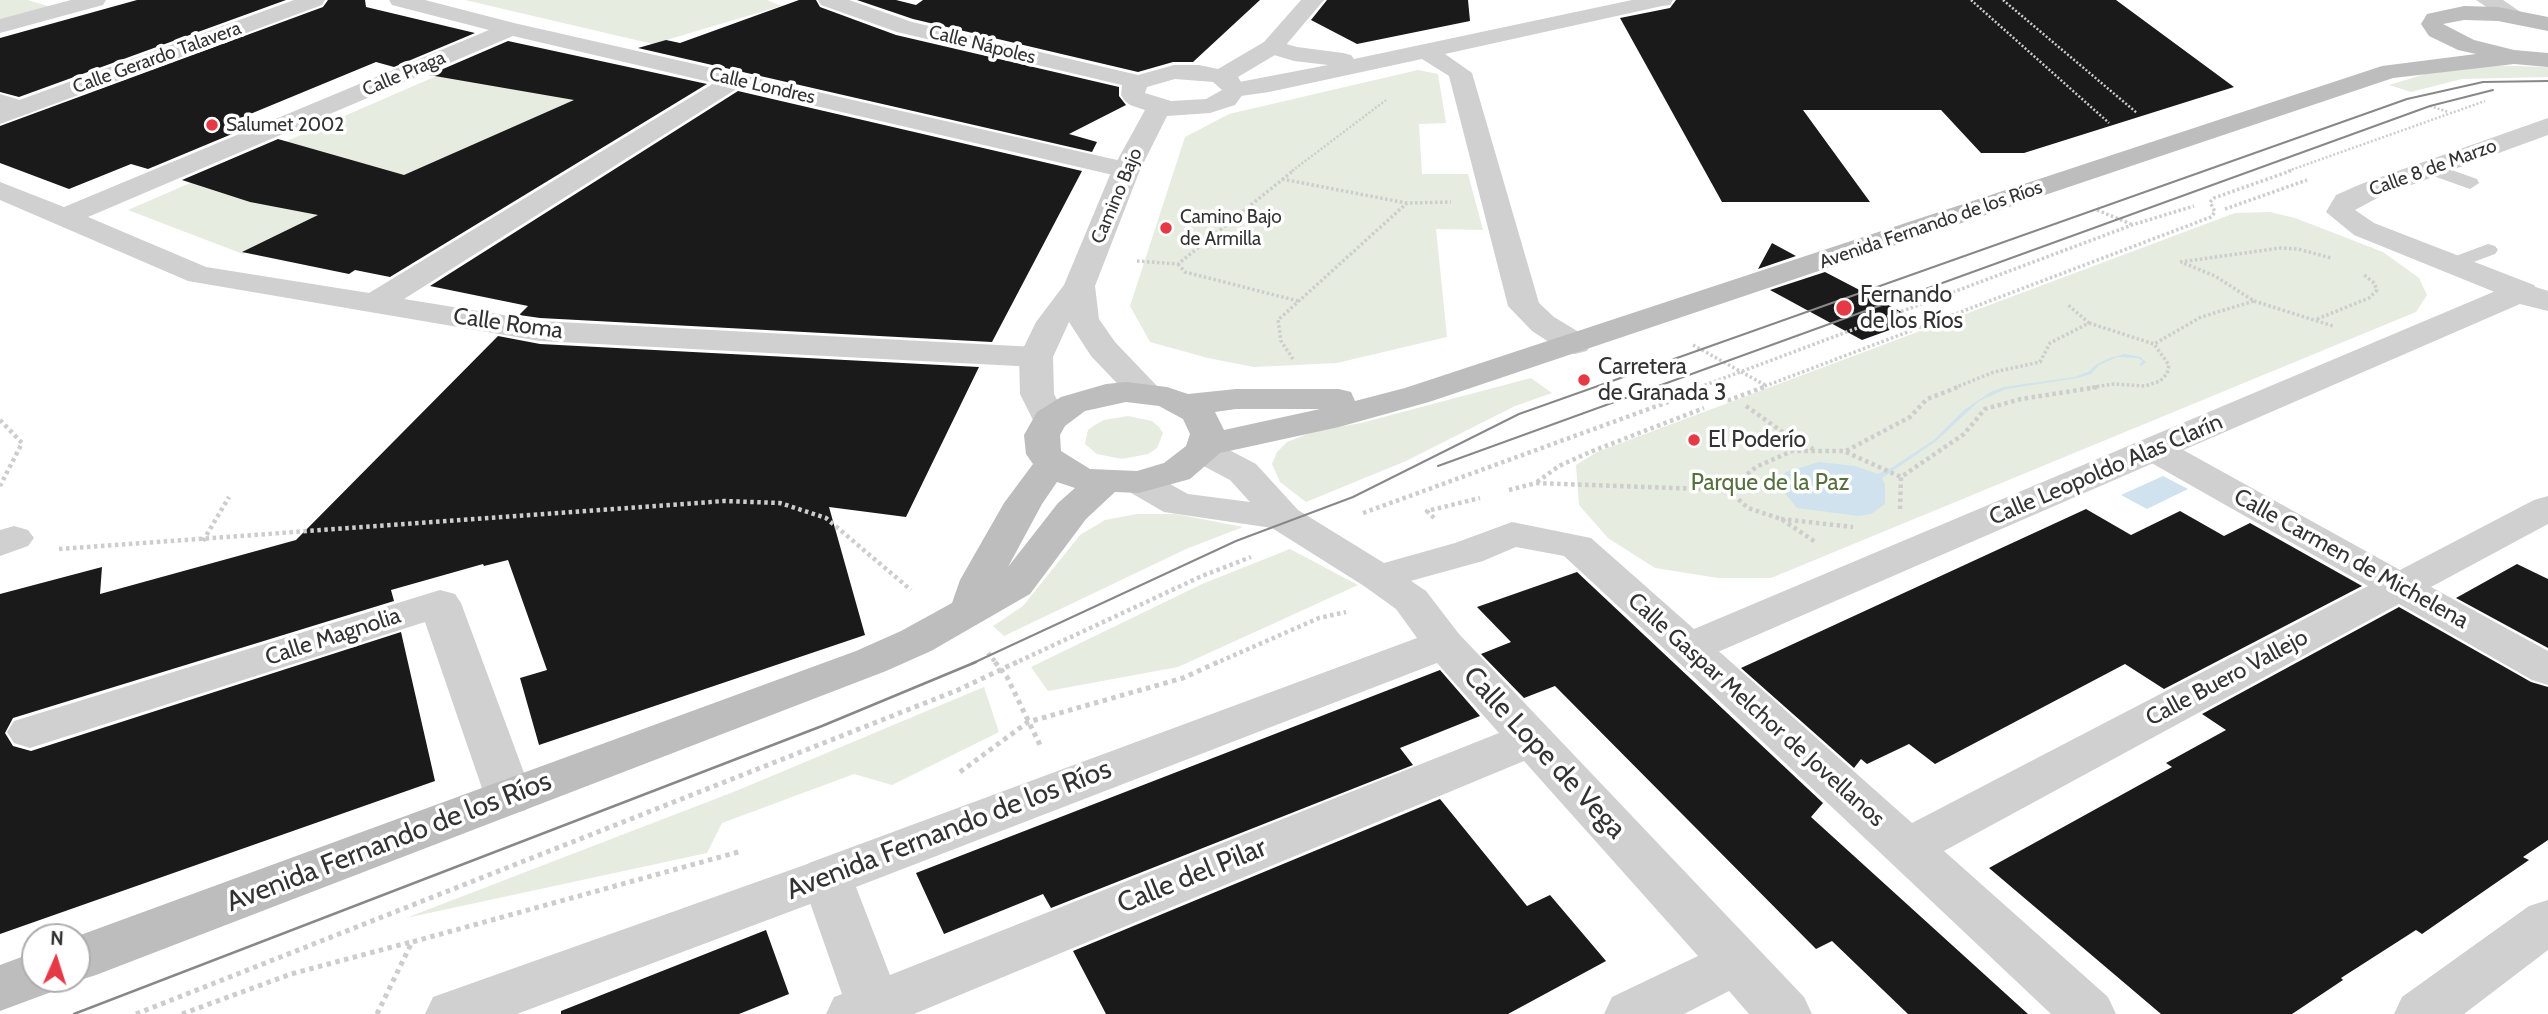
<!DOCTYPE html>
<meta charset="utf-8">
<style>
body{margin:0}
#map{position:relative;width:2548px;height:1014px;overflow:hidden;background:#fff;font-family:Cabin,sans-serif}
canvas{display:block}
.north{position:absolute;left:21px;top:923px;width:70px;height:70px;box-sizing:border-box;background:#fff;border:2px solid #adadad;border-radius:50%;rotate:3deg;font-size:19px;font-weight:700;line-height:28px;text-align:center;color:#333}
.north::after{content:'';display:block;margin:auto;width:24px;height:32px;background:#e63946;clip-path:polygon(50% 0,100% 100%,50% 72%,0 100%)}
</style>
<div id="map">
<canvas width="2548" height="1014"></canvas>
<div class="north">N</div>
</div>
<script>
const ctx = document.querySelector('canvas').getContext('2d');
ctx.lineJoin = 'round';
function fill(path, color) {
  ctx.fillStyle = color;
  ctx.fill(path, 'evenodd');
}
function poly(rows) {
  const path = new Path2D();
  for (const r of rows) {
    path.moveTo(r[0], r[1]);
    for (let i = 2; i < r.length; i += 2) path.lineTo(r[i], r[i + 1]);
  }
  return path;
}
function strokePath(path, color, width, dash) {
  ctx.strokeStyle = color;
  ctx.lineWidth = width;
  ctx.lineCap = dash ? 'butt' : 'round';
  ctx.setLineDash(dash || []);
  ctx.stroke(path);
}
function drawText(font, color, halo, rows, align = 'center') {
  ctx.font = font + ' Cabin,sans-serif';
  ctx.lineWidth = 7;
  ctx.setLineDash([]);
  ctx.textBaseline = 'middle';
  ctx.strokeStyle = halo;
  ctx.fillStyle = color;
  for (const [text, x, y, turn = 0] of rows) {
    ctx.save();
    ctx.translate(x, y);
    ctx.rotate((+turn || 0) * Math.PI / 180);
    ctx.textAlign = isNaN(turn) ? turn : align;
    if (halo) ctx.strokeText(text, 0, 0);
    ctx.fillText(text, 0, 0);
    ctx.restore();
  }
}
const green = poly([
 [0,0,28,0,51,7,0,21],
 [465,0,767,0,781,6,653,44],
 [2484,65,2548,67,2548,77,2462,79,2411,92,2389,85,2432,72],
 [1418,70,1438,74,1446,123,1419,124,1422,174,1468,174,1483,230,1436,229,1447,337,1337,363,1254,367,1208,358,1150,342,1130,306,1185,137,1229,114],
 [441,74,580,98,243,254,128,210],
 [2270,212,2295,218,2383,252,2419,278,2427,295,2416,312,1771,578,1718,578,1655,568,1608,538,1579,505,1576,465,1597,452,2235,213],
 [1531,378,1552,393,1515,406,1406,461,1306,502,1280,482,1272,464,1277,452,1287,442,1315,431,1361,423],
 [1128,416,1152,421,1159,427,1163,433,1157,448,1148,454,1122,459,1097,454,1085,444,1088,430,1095,425,1104,420],
 [1137,514,1176,514,1243,527,1186,549,1004,636,993,626,1023,606,1080,535,1105,520],
 [1290,549,1358,585,1178,667,1048,691,1031,667,1202,584],
 [984,687,999,732,892,785,854,774,722,823,707,853,406,918,736,791]
]);
const water = poly([
 [2125,354,2140,357,2146,362,2141,366,2139,365,2143,361,2138,358,2117,357,2099,365,2091,374,2077,378,2006,389,1979,401,1936,441,1882,478,1885,485,1885,504,1871,514,1859,516,1797,508,1776,482,1786,472,1819,462,1855,466,1878,474,1893,467,1934,440,1964,410,1991,392,2004,387,2075,377,2088,372,2097,364,2110,358],
 [2163,476,2188,489,2147,509,2121,495]
]);
const building = poly([
 [137,0,286,0,19,97,0,92,0,38],
 [328,0,365,0,366,7,475,33,394,67,376,62,226,124,244,129,148,169,131,164,69,189,0,163,0,126,323,7],
 [799,0,816,0,820,7,896,35,1119,87,1119,96,1126,105,1069,134,1097,142,1092,152,638,48,666,40,680,43],
 [857,0,896,0,916,5,923,0,1260,0,1193,62,1173,62,1138,72,913,19],
 [1327,0,1468,0,1470,21,1357,44,1311,20],
 [1676,0,2116,0,2234,87,2024,153,1981,153,1941,110,1803,110,1870,202,1722,202,1620,18,1670,8],
 [508,41,707,84,390,277,355,270,349,274,242,252,318,215,250,202,182,180,278,139,404,175,574,100,429,75],
 [738,91,1082,171,992,342,540,318,519,315,528,306,430,286],
 [1772,243,1796,256,1758,269],
 [1825,272,1917,320,1862,340,1770,290],
 [498,336,540,344,979,367,906,517,829,507,865,635,539,745,520,678,547,670,508,560,484,566,483,564,391,590,394,601,13,718,5,733,13,746,31,751,401,632,435,781,0,934,0,594,102,567,100,594,296,540],
 [2086,509,2131,535,2180,511,2224,536,2250,523,2362,586,2164,689,2125,664,1935,764,1909,744,1867,764,1861,759,1854,768,1741,668],
 [2517,564,2548,579,2548,648,2456,598],
 [1577,572,1823,803,1811,817,2028,1014,1908,1014,1832,941,1816,949,1555,686,1524,698,1481,654,1511,642,1477,607],
 [2399,607,2531,682,2548,687,2548,840,2523,857,2529,860,2422,934,2416,930,2341,978,2343,980,2292,1014,2161,1014,1989,868,2172,767,2166,763,2226,730,2202,714],
 [1440,670,1480,716,1400,748,1413,765,1051,908,1043,894,944,934,916,873],
 [1440,799,1527,906,1550,895,1606,961,1508,1014,1106,1014,1073,951],
 [766,930,789,994,739,1014,561,1014,561,1011]
]);
const pathFar3 = poly([
 [1971,0,2109,123],
 [2003,0,2137,113],
 [2430,106,2448,112],
 [1292,171,1386,100],
 [2288,171,2485,101]
]);
const pathFar2 = poly([
 [1282,179,1406,203],
 [2225,209,2307,180],
 [2097,210,2131,224],
 [1137,261,1178,264,1294,170],
 [2180,262,2280,248,2298,249,2331,258],
 [1178,264,1185,272,1298,301],
 [2254,301,2333,326],
 [2317,319,2369,298,2377,290,2374,283,2363,274],
 [2089,323,2154,344,2201,317,2254,301,2215,276,2181,262],
 [1693,345,1765,385],
 [1293,359,1281,341,1278,320,1407,203,1451,202],
 [1700,387,2132,225,2194,206],
 [1760,388,2211,217,2215,212,2210,202,2214,198,2293,170],
 [1954,388,1994,372,2040,362,2050,343,2089,323,2068,305],
 [2087,388,2114,384,2145,386,2160,381,2167,374,2169,365,2154,344]
]);
const pathFar1 = poly([
 [1746,406,1784,433,1813,449],
 [0,420,22,443,0,486],
 [1846,452,1901,477],
 [1537,482,1559,466,1590,452,1704,408],
 [1509,490,1536,483,1728,490,1756,467,1792,451,1846,451,1910,417,1927,399,1958,387],
 [1728,490,1748,508,1781,519,1817,543],
 [1900,509,1901,477,1964,434,1985,409,2021,399,2098,387],
 [1363,513,1679,398,1729,400,1764,387],
 [1434,518,1427,511,1480,498],
 [1781,519,1853,527],
 [203,541,229,497],
 [59,549,724,501,780,503,826,518,911,590],
 [988,653,997,664],
 [1013,664,1202,576,1251,557],
 [1214,664,1319,618,1346,612]
]);
const path = poly([
 [995,662,1007,677,1040,745],
 [960,772,1028,722,1183,678,1218,662],
 [136,1014,958,690,1017,662],
 [182,1014,291,974,411,942],
 [377,1014,412,942,742,851]
]);
const service = poly([
 [2429,162,2477,179,2479,183,2470,189,2422,172,2420,168,2429,162],
 [2488,244,2495,246,2498,250,2495,254,2452,270,2445,268,2442,264,2445,260,2488,244]
]);
const pedestrian = poly([
 [71,0,106,0,103,5,0,33,0,19,71,0],
 [827,857,845,863,853,877,845,891,517,1014,425,1014,433,997,827,857]
]);
const minor = poly([
 [389,0,425,0,514,23,1126,162,1136,164,1140,170,1136,176,1126,178,738,88,404,299,540,321,1036,347,1048,350,1053,357,1048,364,1036,367,540,341,188,281,0,200,0,182,64,207,489,30,392,5,389,0],
 [513,36,714,83,369,293,206,267,88,217,513,36],
 [1632,0,1673,0,1670,5,1662,6,1445,54,1472,73,1539,303,1554,317,1587,337,1591,344,1587,351,1575,354,1563,351,1532,331,1508,306,1449,76,1422,59,1269,92,1234,97,1225,95,1222,90,1225,85,1234,83,1328,65,1294,61,1264,52,1261,47,1264,42,1272,40,1297,47,1343,53,1351,55,1354,59,1632,0],
 [2476,0,2503,0,2528,17,2525,22,2509,22,2476,0],
 [0,94,30,103,33,108,30,113,21,115,0,109,0,94],
 [2548,118,2548,135,2381,196,2355,210,2374,223,2534,285,2539,292,2534,299,2523,301,2512,299,2354,235,2326,212,2336,195,2361,184,2548,118],
 [2154,438,2167,441,2400,570,2534,500,2548,496,2548,524,2431,587,2548,651,2548,685,2532,680,2399,604,1944,851,2108,997,2116,1014,2051,1014,1674,658,1667,648,1674,638,1689,634,1704,638,1912,823,2368,586,2141,457,2136,449,2141,441,2154,438],
 [14,526,28,530,34,538,28,546,0,556,0,530,14,526],
 [1378,564,1392,568,1426,591,1459,634,1804,997,1812,1014,1749,1014,1729,991,1684,1014,1604,1014,1612,997,1698,956,1524,761,914,1014,826,1014,834,997,842,994,801,877,809,863,1417,638,1396,609,1364,586,1358,577,1364,568,1378,564],
 [1437,663,1499,733,890,975,856,887,1437,663],
 [440,590,455,594,461,603,533,797,526,810,509,815,492,810,485,797,425,622,30,748,14,743,7,732,14,721,440,590],
 [2548,900,2548,950,2464,1014,2394,1014,2402,997,2529,906,2548,900]
]);
const tertiary = poly([
 [294,0,325,0,322,5,0,124,0,107,294,0],
 [818,0,849,0,912,22,1138,75,1174,65,1199,65,1218,69,1264,42,1301,0,1324,0,1280,52,1238,77,1246,90,1235,105,1210,113,1167,116,1140,170,1095,286,1099,319,1115,342,1157,386,1162,393,1157,400,1145,403,1133,400,1091,356,1069,322,1053,357,1054,394,1068,420,1063,428,1050,431,1037,428,1020,394,1019,357,1036,322,1064,285,1112,170,1145,110,1130,105,1124,100,1121,95,1122,85,897,32,821,5,818,0],
 [1175,79,1213,82,1222,90,1206,99,1171,101,1145,93,1147,87,1175,79],
 [2523,283,2548,291,2548,311,2520,304,1704,658,1689,662,1674,658,1564,556,1516,547,1483,561,1378,590,1364,586,1272,528,1164,512,1126,490,1120,482,1126,474,1139,471,1152,474,1188,494,1250,502,1230,480,1190,459,1185,451,1190,443,1203,440,1216,443,1256,464,1298,510,1384,563,1455,543,1512,522,1591,538,1694,629,2498,290,2523,283]
]);
const secondary = poly([
 [2464,6,2498,7,2548,17,2548,31,2498,21,2464,20,2443,24,2474,40,2514,50,2548,53,2548,67,2514,64,2393,78,1429,402,1339,427,1220,453,1190,479,1139,493,1115,492,1086,519,1030,594,931,651,886,671,96,975,77,981,71,979,77,979,75,937,856,651,901,631,952,603,960,580,1004,503,1033,464,1026,454,1024,435,1037,412,1061,397,1106,384,1126,382,1167,387,1188,394,1236,389,1339,389,1351,392,1355,401,1405,388,2382,66,2476,54,2458,50,2429,36,2421,24,2427,14,2464,6],
 [1126,402,1159,406,1183,419,1190,434,1186,446,1164,463,1137,471,1090,469,1061,451,1060,435,1065,426,1085,411,1126,402],
 [1236,409,1320,409,1224,430,1215,412,1236,409],
 [1057,482,1075,488,1058,503,1008,567,1042,504,1057,482],
 [35,952,35,979,60,979,54,991,0,1011,0,965,35,952]
]);
const tramFar1 = poly([
 [1438,466,2430,106,2493,90],
 [971,664,1236,541,1353,497,1519,414,2407,99,2483,82,2548,81]
]);
const tram = poly([
 [74,1014,822,726,976,662]
]);
const markers = [
 [212,125,7,"#e63946"],
 [1166,228,7,"#e63946"],
 [1844,308,9,"#e63946"],
 [1584,380,7,"#e63946"],
 [1694,440,7,"#e63946"]
];
const farStreetnames = [
 ["Calle Nápoles",982,45,14],
 ["Calle Gerardo Talavera",157,58,-20],
 ["Calle Praga",404,74,-23],
 ["Calle Londres",762,86,13],
 ["Calle 8 de Marzo",2433,168,-20],
 ["Camino Bajo",1117,196,-67],
 ["Avenida Fernando de los Ríos",1931,225,-19]
];
const farPoinames = [
 ["Salumet 2002",226,125],
 ["Camino Bajo",1180,217],
 ["de Armilla",1180,239]
];
const poiNames = [
 ["Fernando",1860,295],
 ["de los Ríos",1860,321],
 ["Carretera",1598,367],
 ["de Granada 3",1598,393],
 ["El Poderío",1708,440]
];
const streetNames = [
 ["Calle Roma",508,324,8],
 ["Calle Leopoldo Alas Clarín",2106,470,-23],
 ["Calle Carmen de Michelena",2351,559,29],
 ["Calle Magnolia",333,637,-18],
 ["Calle Buero Vallejo",2227,678,-28],
 ["Calle Gaspar Melchor de Jovellanos",1756,710,42]
];
const parkNames = [
 ["Parque de la Paz",1770,483]
];
const nearStreetnames = [
 ["Calle Lope de Vega",1544,753,47],
 ["Avenida Fernando de los Ríos",949,830,-21],
 ["Avenida Fernando de los Ríos",389,842,-21],
 ["Calle del Pilar",1192,876,-22]
];
fill(green, '#e6ecdf');
fill(water, '#cfe2ee');
fill(building, '#1a1a1a');
strokePath(pathFar3, '#cdcdcd', 2.5, [2, 2]);
strokePath(pathFar2, '#cdcdcd', 3.5, [2.5, 2.5]);
strokePath(pathFar1, '#cdcdcd', 4.5, [3.5, 3.5]);
strokePath(path, '#cdcdcd', 5, [4.5, 4.5]);
fill(service, '#d0d0d0');
fill(pedestrian, '#d0d0d0');
fill(minor, '#d0d0d0');
fill(tertiary, '#d0d0d0');
fill(secondary, '#bdbdbd');
strokePath(tramFar1, '#888', 2);
strokePath(tram, '#888', 2.5);
for (const [x, y, r, color] of markers) {
  const dot = new Path2D();
  dot.arc(x, y, r, 0, 2 * Math.PI);
  ctx.fillStyle = color;
  ctx.fill(dot);
  strokePath(dot, '#fff', 2.5);
}
drawText('19px', '#333', '#fff', farStreetnames);
drawText('19px', '#333', '#fff', farPoinames, 'left');
drawText('23px', '#333', '#fff', poiNames, 'left');
drawText('23px', '#333', '#fff', streetNames);
drawText('23px', '#56703f', '#fff', parkNames);
drawText('28px', '#333', '#fff', nearStreetnames);
</script>
